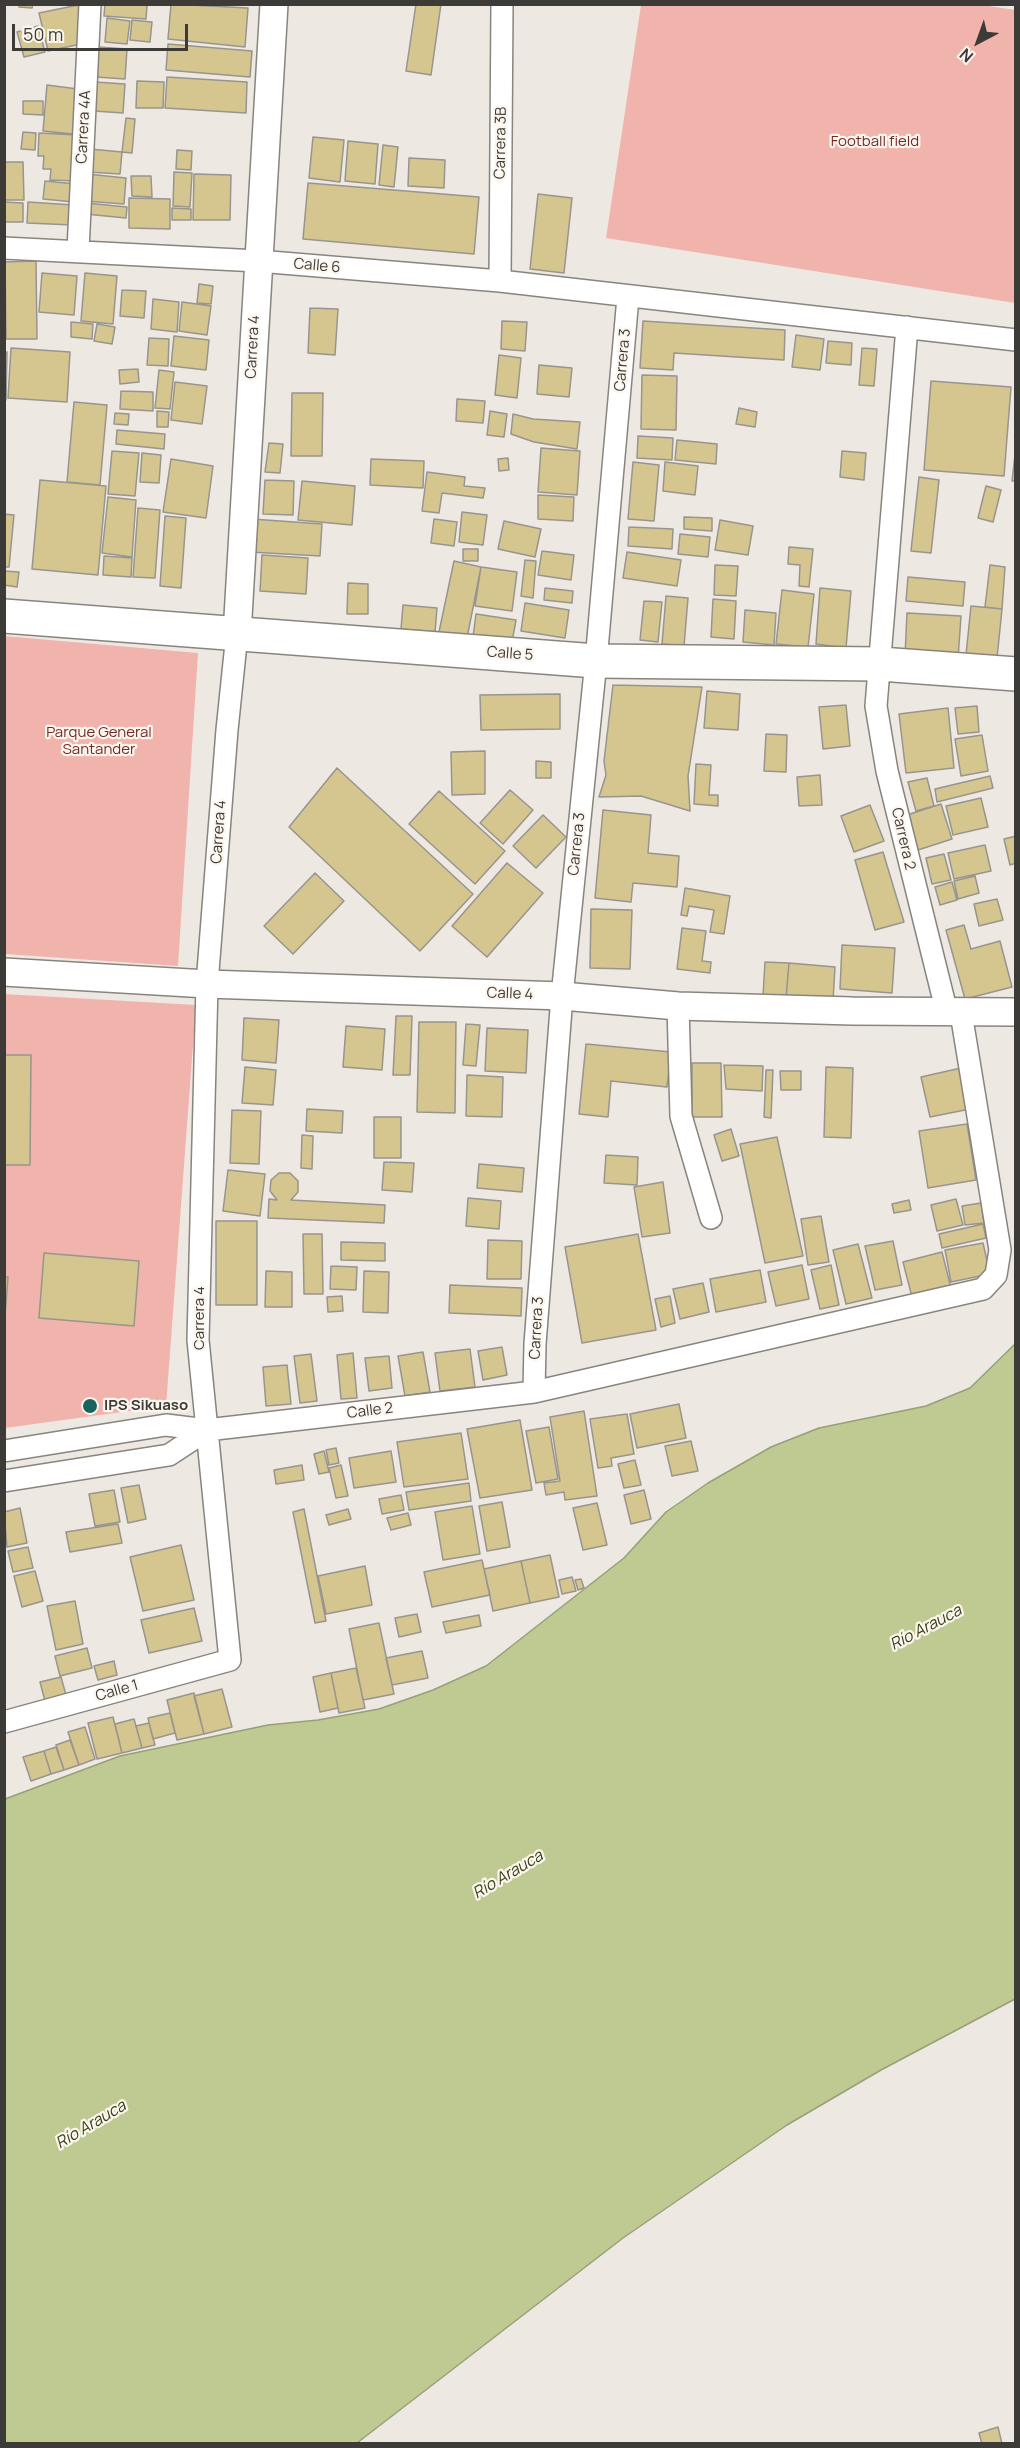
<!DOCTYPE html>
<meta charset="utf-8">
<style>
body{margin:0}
#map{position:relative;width:1020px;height:2448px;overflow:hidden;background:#eee8e2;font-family:Manrope,sans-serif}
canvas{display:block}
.frame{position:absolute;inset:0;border:6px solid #3d3b38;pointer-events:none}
.north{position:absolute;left:948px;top:12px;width:60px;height:60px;-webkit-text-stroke:4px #fcf6ef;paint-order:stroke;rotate:221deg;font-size:16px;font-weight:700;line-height:24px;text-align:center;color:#3d3b38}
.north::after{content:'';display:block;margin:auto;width:21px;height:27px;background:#3d3b38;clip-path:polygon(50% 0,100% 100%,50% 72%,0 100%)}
.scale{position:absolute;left:12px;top:24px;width:176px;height:27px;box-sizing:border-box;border:3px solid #3d3b38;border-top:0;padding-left:8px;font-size:18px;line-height:21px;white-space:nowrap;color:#3d3b38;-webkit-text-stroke:4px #fcf6ef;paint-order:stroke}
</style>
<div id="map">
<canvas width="1020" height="2448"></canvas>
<div class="frame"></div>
<div class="north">N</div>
<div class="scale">50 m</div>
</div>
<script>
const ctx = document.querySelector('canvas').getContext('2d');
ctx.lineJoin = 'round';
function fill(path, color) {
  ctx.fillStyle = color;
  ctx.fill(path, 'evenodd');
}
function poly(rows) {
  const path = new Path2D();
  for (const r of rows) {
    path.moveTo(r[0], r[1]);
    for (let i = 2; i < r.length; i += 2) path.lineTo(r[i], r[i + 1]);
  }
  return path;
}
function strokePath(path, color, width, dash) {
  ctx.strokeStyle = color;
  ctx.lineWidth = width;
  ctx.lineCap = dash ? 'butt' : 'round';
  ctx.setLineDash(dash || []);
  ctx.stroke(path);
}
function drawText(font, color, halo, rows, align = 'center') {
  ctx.font = font + ' Manrope,sans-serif';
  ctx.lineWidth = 4.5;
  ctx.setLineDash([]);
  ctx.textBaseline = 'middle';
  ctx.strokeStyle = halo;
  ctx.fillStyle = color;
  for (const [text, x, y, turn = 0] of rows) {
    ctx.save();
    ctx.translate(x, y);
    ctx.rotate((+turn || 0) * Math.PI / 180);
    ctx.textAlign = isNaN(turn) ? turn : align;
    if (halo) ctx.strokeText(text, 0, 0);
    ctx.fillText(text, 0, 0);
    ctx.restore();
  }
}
const green = poly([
 [982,5,1015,10,1015,303,606,238,641,5],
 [4,636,198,653,178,966,5,954],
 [4,994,196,1005,166,1406,5,1428]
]);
const water = poly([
 [1015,1344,1015,1999,881,2070,787,2125,623,2238,357,2443,5,2443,5,1799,120,1756,268,1725,318,1720,379,1709,433,1690,486,1666,624,1558,666,1512,708,1483,771,1447,819,1428,926,1406,970,1388,1015,1344]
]);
const building = poly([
 [19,4,33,4,32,8,19,7,19,4],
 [105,4,147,5,146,19,104,16,105,4],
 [171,4,248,8,245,47,168,39,171,4],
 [416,4,441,4,431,75,406,71,416,4],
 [78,5,86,43,48,51,39,13,78,5],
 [107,18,130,21,127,44,105,42,107,18],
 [132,20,152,22,150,42,130,40,132,20],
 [38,26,45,52,24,57,17,32,38,26],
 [168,44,252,51,250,77,166,70,168,44],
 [98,47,127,49,125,79,96,77,98,47],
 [167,77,247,82,246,113,165,108,167,77],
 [137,81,164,82,163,108,136,108,137,81],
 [95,82,125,84,123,113,94,111,95,82],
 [47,85,78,89,73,134,43,131,47,85],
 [23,101,43,101,43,115,23,114,23,101],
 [126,118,135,119,132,153,122,152,126,118],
 [23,132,36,133,35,150,21,149,23,132],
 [39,133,78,135,76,181,50,180,51,169,43,169,44,156,38,156,39,133],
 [313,137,344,140,340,182,309,178,313,137],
 [348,141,378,144,375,184,345,181,348,141],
 [383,145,398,147,394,187,379,185,383,145],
 [90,149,122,152,120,174,88,172,90,149],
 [177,150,192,151,191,170,176,169,177,150],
 [409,158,445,160,444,188,408,186,409,158],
 [4,162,23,162,24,200,4,200,4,162],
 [174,172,192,173,190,207,173,206,174,172],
 [87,174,126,178,124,204,85,201,87,174],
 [194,174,231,175,230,220,193,220,194,174],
 [131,176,151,176,152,197,132,196,131,176],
 [45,181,76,184,74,202,43,199,45,181],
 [308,183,479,197,474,254,303,239,308,183],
 [538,194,572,198,564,273,530,269,538,194],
 [129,198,170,199,170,229,129,228,129,198],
 [4,202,23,203,23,222,4,222,4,202],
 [28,202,74,205,73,225,27,223,28,202],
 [86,203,127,207,126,218,85,214,86,203],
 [172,208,191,209,191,220,172,220,172,208],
 [36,261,37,339,6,339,5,262,36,261],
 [42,273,77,276,74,315,39,312,42,273],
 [85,273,117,276,113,324,81,321,85,273],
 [199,284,213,286,211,304,197,303,199,284],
 [122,290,146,291,144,318,120,316,122,290],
 [153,299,179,302,177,332,151,329,153,299],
 [182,302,211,306,207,335,179,331,182,302],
 [310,308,338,309,335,355,308,353,310,308],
 [502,321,527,322,525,351,501,349,502,321],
 [643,321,785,330,784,360,674,353,673,370,640,368,643,321],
 [71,322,93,324,92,339,71,337,71,322],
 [97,324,115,327,112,344,94,341,97,324],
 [796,335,824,339,820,370,792,367,796,335],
 [174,336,209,340,206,370,171,366,174,336],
 [149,338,169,339,168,366,147,365,149,338],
 [828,341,852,343,851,365,826,363,828,341],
 [11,348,70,352,67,402,8,398,11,348],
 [862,348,877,349,874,386,859,385,862,348],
 [4,352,7,352,6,400,4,400,4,352],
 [499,355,521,358,517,398,495,395,499,355],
 [539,365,572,368,569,397,537,394,539,365],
 [138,369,139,382,120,384,119,370,138,369],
 [159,370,174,372,170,409,155,408,159,370],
 [642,375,677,376,676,430,641,429,642,375],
 [931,381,1011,387,1004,476,924,470,931,381],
 [175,382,207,386,202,424,171,420,175,382],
 [121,391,153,392,153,411,120,409,121,391],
 [292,393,323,393,322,456,291,456,292,393],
 [457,399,485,401,483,423,456,421,457,399],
 [74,402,107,405,100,485,67,482,74,402],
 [739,408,757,412,755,427,736,424,739,408],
 [157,411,169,412,168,427,157,427,157,411],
 [490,411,507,414,504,437,487,435,490,411],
 [115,413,129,414,128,425,114,424,115,413],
 [513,414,533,419,580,422,577,449,534,442,511,434,513,414],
 [117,430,165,434,164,449,116,444,117,430],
 [638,436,673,438,672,460,637,458,638,436],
 [677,440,717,444,716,464,675,460,677,440],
 [269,443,283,444,280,473,265,472,269,443],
 [1016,446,1016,481,1012,481,1016,446],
 [541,448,580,451,577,495,538,492,541,448],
 [112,451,139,453,135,496,108,494,112,451],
 [842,451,866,453,864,480,840,477,842,451],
 [142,453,161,455,159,483,140,482,142,453],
 [508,458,509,470,499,471,498,459,508,458],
 [171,459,213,466,206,518,163,512,171,459],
 [371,459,424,461,423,488,370,485,371,459],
 [633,462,659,465,654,521,628,519,633,462],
 [665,462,698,466,695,495,663,491,665,462],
 [427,472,465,477,464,486,485,488,483,498,442,493,439,513,422,511,427,472],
 [919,477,939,480,931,553,911,551,919,477],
 [40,480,106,486,98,575,32,569,40,480],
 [265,480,294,481,293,515,263,514,265,480],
 [302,481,355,486,352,525,298,520,302,481],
 [986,486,1001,490,993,522,978,518,986,486],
 [538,495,574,497,573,521,538,519,538,495],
 [108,497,136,500,132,557,102,553,108,497],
 [138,508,160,510,155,578,133,577,138,508],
 [462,512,487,515,483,545,459,542,462,512],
 [4,514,14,515,9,567,4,567,4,514],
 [165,516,186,518,181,588,160,586,165,516],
 [684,517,712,518,712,531,684,529,684,517],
 [252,519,322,524,320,556,250,552,252,519],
 [434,519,457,522,454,546,431,543,434,519],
 [720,520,753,526,748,555,715,550,720,520],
 [504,521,541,529,535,557,498,549,504,521],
 [629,527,673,529,672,549,628,546,629,527],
 [680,534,710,537,708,557,678,554,680,534],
 [789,547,813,549,809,587,799,586,800,565,788,564,789,547],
 [463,549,478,549,478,561,463,561,463,549],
 [542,551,574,555,571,580,538,575,542,551],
 [627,552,681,560,677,586,623,578,627,552],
 [262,555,308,558,306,594,260,591,262,555],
 [104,556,132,558,131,577,103,575,104,556],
 [525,560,536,561,533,598,521,596,525,560],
 [454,561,481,567,467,638,439,632,454,561],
 [715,565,738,566,736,596,714,595,715,565],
 [990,565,1005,567,1002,609,985,607,990,565],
 [481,567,517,572,512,611,475,606,481,567],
 [4,571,19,572,17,587,4,585,4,571],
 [908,577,965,582,963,606,906,601,908,577],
 [348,583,368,584,368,614,347,614,348,583],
 [545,588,573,591,572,603,544,600,545,588],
 [820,588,851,591,846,648,816,644,820,588],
 [782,590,814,594,808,647,776,644,782,590],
 [666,596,688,598,684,646,662,644,666,596],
 [713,599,736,601,734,639,711,637,713,599],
 [644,601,662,602,658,642,640,640,644,601],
 [525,603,569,610,565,638,521,631,525,603],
 [403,605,437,608,435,632,401,629,403,605],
 [971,606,1002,609,997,658,966,655,971,606],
 [745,610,776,613,774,645,743,642,745,610],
 [907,613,961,616,958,659,905,656,907,613],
 [476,614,516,620,512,642,473,637,476,614],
 [613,685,702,687,688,776,690,811,641,796,599,797,606,775,604,761,613,685],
 [707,691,740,694,738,730,704,728,707,691],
 [560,694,560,729,481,730,480,695,560,694],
 [846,705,850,746,823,749,819,707,846,705],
 [977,706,979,732,958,734,955,708,977,706],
 [948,708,954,768,906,773,899,714,948,708],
 [766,734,787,735,786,772,764,771,766,734],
 [982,735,988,771,961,776,955,739,982,735],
 [485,751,485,794,452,795,451,752,485,751],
 [536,761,551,762,551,778,536,778,536,761],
 [696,764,711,765,709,795,718,795,718,806,694,804,696,764],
 [337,768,473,894,420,951,289,827,337,768],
 [820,775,822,805,799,806,797,777,820,775],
 [990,776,993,788,937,802,935,789,990,776],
 [927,778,934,806,916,811,908,782,927,778],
 [510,790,533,810,503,844,480,823,510,790],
 [439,791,505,851,475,884,409,824,439,791],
 [981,798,988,827,953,835,946,806,981,798],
 [941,804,952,839,918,850,907,815,941,804],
 [870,805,884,841,854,852,841,816,870,805],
 [603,810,651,815,648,853,679,856,677,887,633,883,631,902,595,898,603,810],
 [543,815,566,837,536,868,513,846,543,815],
 [1016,836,1016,863,1010,865,1004,839,1016,836],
 [985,845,991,871,954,879,948,853,985,845],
 [883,852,904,922,875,930,855,860,883,852],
 [944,854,951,880,932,884,926,858,944,854],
 [507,863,543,893,487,957,452,926,507,863],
 [315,873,344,901,293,954,264,926,315,873],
 [975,876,979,893,958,899,954,881,975,876],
 [952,882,957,900,940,905,935,887,952,882],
 [685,888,730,896,724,934,710,932,714,910,689,906,687,916,681,915,685,888],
 [997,899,1003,920,979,926,974,904,997,899],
 [591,909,632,910,630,969,590,968,591,909],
 [964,925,971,949,1000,941,1012,987,965,999,946,930,964,925],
 [682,928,706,931,702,961,711,962,710,973,677,969,682,928],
 [842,945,895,948,892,993,840,989,842,945],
 [765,962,789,963,786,998,763,996,765,962],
 [789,963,835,967,833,1001,786,998,789,963],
 [396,1016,412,1016,410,1075,393,1075,396,1016],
 [244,1018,279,1020,276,1063,242,1060,244,1018],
 [419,1022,456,1022,455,1113,417,1112,419,1022],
 [466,1024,480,1025,476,1066,463,1065,466,1024],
 [346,1026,385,1029,382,1070,343,1067,346,1026],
 [487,1028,528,1030,526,1073,485,1071,487,1028],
 [586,1044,671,1052,667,1087,611,1081,608,1117,579,1114,586,1044],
 [4,1055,31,1055,30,1165,4,1165,4,1055],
 [692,1063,721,1063,722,1117,692,1117,692,1063],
 [724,1065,763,1066,762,1091,726,1089,724,1065],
 [245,1067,276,1070,273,1105,242,1103,245,1067],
 [826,1067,853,1068,851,1138,824,1137,826,1067],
 [961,1068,970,1109,930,1117,921,1077,961,1068],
 [766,1070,773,1070,771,1118,764,1117,766,1070],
 [780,1071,801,1071,801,1090,781,1090,780,1071],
 [467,1075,503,1077,502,1117,466,1116,467,1075],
 [307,1109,343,1111,342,1133,306,1131,307,1109],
 [232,1110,261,1111,259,1164,230,1163,232,1110],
 [374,1117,401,1117,401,1158,374,1158,374,1117],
 [967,1124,976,1180,928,1188,919,1131,967,1124],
 [731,1129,739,1156,722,1161,714,1135,731,1129],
 [302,1135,313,1136,312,1169,301,1168,302,1135],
 [777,1137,803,1256,765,1263,740,1144,777,1137],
 [606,1155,638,1157,637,1185,604,1183,606,1155],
 [384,1162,414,1163,412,1192,382,1190,384,1162],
 [479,1164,524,1168,522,1192,477,1188,479,1164],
 [228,1170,265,1174,260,1216,223,1211,228,1170],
 [279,1173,290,1173,298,1181,298,1192,291,1200,385,1205,384,1223,268,1218,269,1199,277,1200,270,1191,271,1180,279,1173],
 [663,1182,670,1233,642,1237,634,1187,663,1182],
 [468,1198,501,1201,499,1229,466,1226,468,1198],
 [956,1199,963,1225,937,1231,931,1205,956,1199],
 [909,1200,911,1210,894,1213,892,1204,909,1200],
 [981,1203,984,1223,965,1225,962,1206,981,1203],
 [821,1216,829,1262,808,1265,801,1219,821,1216],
 [216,1221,257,1221,257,1305,216,1305,216,1221],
 [983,1224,986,1238,942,1248,939,1234,983,1224],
 [303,1234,322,1234,323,1294,304,1294,303,1234],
 [638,1234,656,1330,582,1343,565,1247,638,1234],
 [488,1240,522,1241,521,1279,487,1279,488,1240],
 [893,1241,902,1285,875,1290,865,1246,893,1241],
 [341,1242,385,1243,385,1261,341,1260,341,1242],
 [983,1243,990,1274,951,1282,945,1250,983,1243],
 [858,1244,872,1298,846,1304,833,1250,858,1244],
 [942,1252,951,1288,912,1297,903,1262,942,1252],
 [44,1253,139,1261,134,1326,39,1318,44,1253],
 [802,1265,809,1299,776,1306,768,1272,802,1265],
 [831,1265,839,1305,820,1309,811,1270,831,1265],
 [331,1266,357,1267,356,1290,330,1289,331,1266],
 [760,1270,766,1302,716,1312,710,1279,760,1270],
 [266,1271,292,1272,292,1307,265,1307,266,1271],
 [364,1271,389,1272,388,1313,363,1312,364,1271],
 [4,1277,8,1277,5,1317,4,1317,4,1277],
 [703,1283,709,1312,680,1319,673,1289,703,1283],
 [450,1285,522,1288,521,1316,449,1313,450,1285],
 [342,1296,343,1311,328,1312,327,1297,342,1296],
 [670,1296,675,1323,661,1327,655,1299,670,1296],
 [502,1347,507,1375,483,1380,478,1351,502,1347],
 [470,1349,475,1387,440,1391,435,1353,470,1349],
 [423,1352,430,1392,405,1396,398,1356,423,1352],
 [353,1353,357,1398,341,1399,337,1355,353,1353],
 [311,1354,317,1401,300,1403,294,1356,311,1354],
 [389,1356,392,1388,369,1391,365,1358,389,1356],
 [287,1365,291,1404,266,1406,263,1367,287,1365],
 [679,1404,686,1438,637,1448,630,1414,679,1404],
 [584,1411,597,1496,565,1500,564,1492,546,1495,544,1483,560,1481,550,1417,584,1411],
 [627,1414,634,1454,611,1458,612,1466,598,1468,590,1419,627,1414],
 [520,1420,532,1490,480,1498,467,1429,520,1420],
 [549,1427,558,1479,536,1483,526,1431,549,1427],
 [461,1433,468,1479,404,1487,397,1442,461,1433],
 [691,1441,698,1471,672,1476,665,1446,691,1441],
 [336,1448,339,1463,329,1465,326,1450,336,1448],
 [324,1451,329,1472,319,1474,314,1454,324,1451],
 [391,1451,396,1482,354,1488,349,1458,391,1451],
 [635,1460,641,1485,624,1488,618,1464,635,1460],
 [302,1465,304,1480,276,1484,274,1470,302,1465],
 [341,1465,348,1496,336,1498,329,1468,341,1465],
 [469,1483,471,1501,409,1510,406,1492,469,1483],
 [139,1485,146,1519,128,1523,121,1488,139,1485],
 [114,1490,120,1522,95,1526,89,1494,114,1490],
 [644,1490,651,1519,631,1524,624,1495,644,1490],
 [401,1495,404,1510,382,1514,379,1499,401,1495],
 [502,1502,510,1547,487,1551,479,1506,502,1502],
 [597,1503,607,1545,583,1550,573,1508,597,1503],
 [472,1506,480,1554,443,1560,435,1512,472,1506],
 [20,1508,27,1543,7,1547,4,1512,20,1508],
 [304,1509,326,1621,315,1623,293,1512,304,1509],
 [348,1509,351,1519,329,1525,326,1515,348,1509],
 [408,1513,411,1525,391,1530,387,1518,408,1513],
 [118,1524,122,1543,70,1552,66,1532,118,1524],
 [181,1545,194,1600,143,1611,130,1557,181,1545],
 [28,1547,33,1568,13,1572,8,1551,28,1547],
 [550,1555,559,1597,530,1603,521,1561,550,1555],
 [482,1560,490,1595,432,1607,424,1572,482,1560],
 [521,1561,530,1603,493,1611,484,1569,521,1561],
 [365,1566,372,1605,326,1614,318,1576,365,1566],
 [35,1571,43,1601,22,1607,14,1576,35,1571],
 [572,1577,576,1591,562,1594,559,1580,572,1577],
 [581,1579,584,1588,578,1590,575,1580,581,1579],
 [75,1601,83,1644,56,1650,47,1606,75,1601],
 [194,1608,202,1641,149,1653,141,1620,194,1608],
 [417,1614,421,1632,399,1637,395,1618,417,1614],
 [479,1615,481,1626,446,1633,443,1622,479,1615],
 [379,1623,394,1694,363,1700,349,1629,379,1623],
 [87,1648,92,1668,60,1676,55,1656,87,1648],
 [422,1651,428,1678,392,1685,386,1658,422,1651],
 [114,1661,117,1675,98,1680,94,1666,114,1661],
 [356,1668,365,1708,339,1713,331,1673,356,1668],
 [331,1673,338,1708,320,1712,313,1677,331,1673],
 [61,1677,66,1695,45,1701,40,1682,61,1677],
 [222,1689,232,1727,204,1734,194,1696,222,1689],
 [194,1693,204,1734,177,1740,167,1700,194,1693],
 [170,1713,175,1733,153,1739,148,1718,170,1713],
 [113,1717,122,1753,97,1759,88,1723,113,1717],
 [134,1719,142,1748,122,1753,115,1724,134,1719],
 [149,1723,155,1745,142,1748,136,1726,149,1723],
 [85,1727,95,1759,79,1765,68,1732,85,1727],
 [70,1740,79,1765,64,1770,56,1745,70,1740],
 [56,1747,64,1770,51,1774,44,1751,56,1747],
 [44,1751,51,1774,31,1781,23,1757,44,1751],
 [998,2427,1002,2444,982,2444,979,2433,998,2427]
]);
const minor = poly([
 [4,248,258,261,500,281,1016,340],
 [78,250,90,4],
 [500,281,502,4],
 [907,327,876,706,887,771,947,1013],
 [678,1006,681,1116,711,1218],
 [534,1392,535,1344,562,996,596,661,628,297],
 [4,1451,166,1425,207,1430,534,1392,983,1289,996,1275,1000,1250,961,1013],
 [4,1481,169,1455,207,1430],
 [4,1722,230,1660,198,1340,207,984,227,730,237,634]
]);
const tertiary = poly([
 [237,634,274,4],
 [4,972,207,984,562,996,678,1006,852,1011,1016,1012]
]);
const primary = poly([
 [4,616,596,661,880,664,1016,674]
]);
const markers = [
 [90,1406,8,"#19655d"]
];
const streetNames = [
 ["Carrera 4A",84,127,-87],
 ["Carrera 3B",501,143,-89],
 ["Calle 6",317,266,5],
 ["Carrera 4",253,347,-87],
 ["Carrera 3",623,360,-85],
 ["Calle 5",510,654,4],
 ["Carrera 4",219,832,-86],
 ["Carrera 2",903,839,77],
 ["Carrera 3",577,844,-84],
 ["Calle 4",510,994,2],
 ["Carrera 4",200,1318,-90],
 ["Carrera 3",537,1328,-87],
 ["Calle 2",370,1411,-7],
 ["Calle 1",117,1691,-16]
];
const parkNames = [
 ["Football field",875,142],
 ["Parque General",99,733],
 ["Santander",99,750]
];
const poiNames = [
 ["IPS Sikuaso",104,1406]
];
const waterNames = [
 ["Río Arauca",926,1628,-28],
 ["Río Arauca",508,1875,-31],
 ["Río Arauca",91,2125,-31]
];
fill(green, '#f1b4ad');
fill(water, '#bfca93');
strokePath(water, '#989f78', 1.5);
fill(building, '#d5c68f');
strokePath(building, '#97958d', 1.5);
strokePath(minor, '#89847e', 24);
strokePath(tertiary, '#89847e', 30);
strokePath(primary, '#89847e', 36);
strokePath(minor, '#fff', 21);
strokePath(tertiary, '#fff', 27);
strokePath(primary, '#fff', 33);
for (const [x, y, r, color] of markers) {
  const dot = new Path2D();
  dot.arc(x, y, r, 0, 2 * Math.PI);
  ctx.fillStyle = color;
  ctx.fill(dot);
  strokePath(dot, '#fcf6ef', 2);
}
drawText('15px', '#3d3b38', '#fcf6ef', streetNames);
drawText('15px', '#742b26', '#fcf6ef', parkNames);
drawText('bold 15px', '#3d3b38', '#fcf6ef', poiNames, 'left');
drawText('italic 16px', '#373e14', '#fcf6ef', waterNames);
</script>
